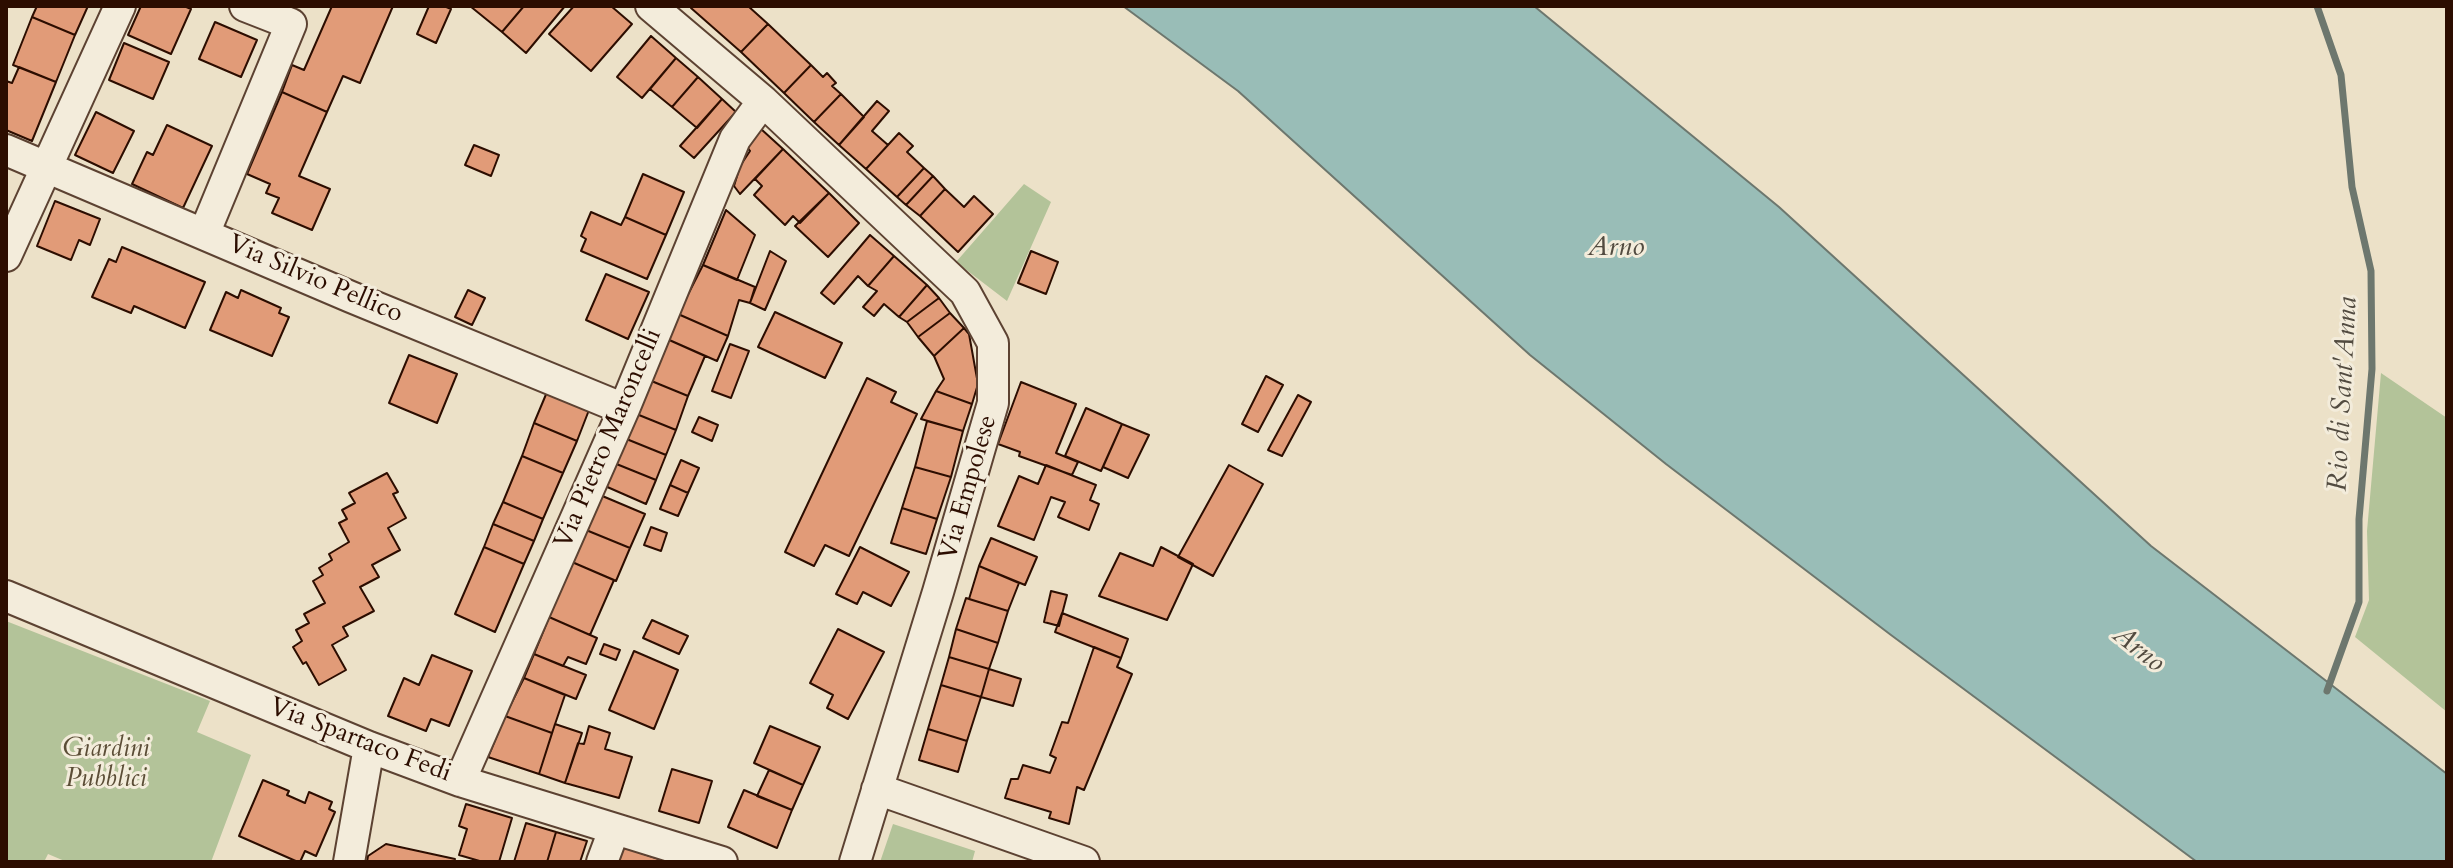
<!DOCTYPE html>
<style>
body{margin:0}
#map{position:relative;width:2453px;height:868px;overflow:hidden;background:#ece1c8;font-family:Cardo,serif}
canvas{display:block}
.frame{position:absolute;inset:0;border:8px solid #2c0d00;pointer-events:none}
</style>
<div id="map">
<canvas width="2453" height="868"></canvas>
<div class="frame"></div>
</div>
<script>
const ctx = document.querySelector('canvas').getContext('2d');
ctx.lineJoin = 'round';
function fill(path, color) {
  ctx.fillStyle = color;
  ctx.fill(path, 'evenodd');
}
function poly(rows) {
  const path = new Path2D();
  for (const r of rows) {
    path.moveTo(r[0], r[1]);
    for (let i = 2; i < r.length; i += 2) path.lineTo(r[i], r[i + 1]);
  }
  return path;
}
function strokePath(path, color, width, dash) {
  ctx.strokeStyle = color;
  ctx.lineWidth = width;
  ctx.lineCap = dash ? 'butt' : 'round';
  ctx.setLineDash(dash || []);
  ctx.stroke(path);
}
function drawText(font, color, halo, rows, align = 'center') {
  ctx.font = font + ' Cardo,serif';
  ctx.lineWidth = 6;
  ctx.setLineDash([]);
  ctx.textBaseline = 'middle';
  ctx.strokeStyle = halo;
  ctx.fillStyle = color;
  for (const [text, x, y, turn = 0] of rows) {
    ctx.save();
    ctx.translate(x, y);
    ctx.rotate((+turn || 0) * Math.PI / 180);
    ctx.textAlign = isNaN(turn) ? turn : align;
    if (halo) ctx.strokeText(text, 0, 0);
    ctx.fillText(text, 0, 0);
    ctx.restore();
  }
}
const green = poly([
 [1024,184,1051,202,1007,301,956,262],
 [2381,373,2447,418,2447,712,2355,637,2369,600,2367,531],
 [6,621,210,701,197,732,251,755,211,862,67,862,48,854,44,862,6,862],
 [893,824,975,851,972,862,880,862]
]);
const water = poly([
 [1123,6,1534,6,1779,207,2151,546,2447,774,2447,862,2197,862,1891,635,1666,464,1530,355,1238,91,1123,6]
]);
const stream = poly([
 [2317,6,2341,75,2352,187,2371,271,2372,369,2359,519,2359,602,2327,691]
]);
const building = poly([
 [37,6,88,6,75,35,32,17,37,6],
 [141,6,184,6,191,9,171,54,128,35,141,6],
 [332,6,393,6,360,83,343,76,327,112,282,92,292,65,304,70,332,6],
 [429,6,444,6,451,9,436,43,417,34,429,6],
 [470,6,524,6,502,32,470,6],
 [524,6,565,6,526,53,502,32,524,6],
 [574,6,611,6,632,24,591,71,549,34,574,6],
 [693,6,748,6,768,24,741,52,691,8,693,6],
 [32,17,75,35,56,82,13,65,32,17],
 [215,22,257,40,241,77,199,59,215,22],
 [768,24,811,65,784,93,741,52,768,24],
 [651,36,676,58,642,98,617,77,651,36],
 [124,43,169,62,153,99,109,80,124,43],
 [676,58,698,77,672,107,650,89,676,58],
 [811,65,823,77,827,73,836,83,832,86,841,94,814,122,784,93,811,65],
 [19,67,56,82,32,141,6,130,6,81,12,83,19,67],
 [698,77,722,99,697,128,672,107,698,77],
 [282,92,327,112,299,176,330,189,312,230,272,213,279,198,266,193,270,184,247,174,282,92],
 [841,94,864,117,839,145,814,122,841,94],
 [722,99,736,112,694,158,680,146,722,99],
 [877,101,889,111,872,131,888,145,866,169,839,145,877,101],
 [96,112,134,131,113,173,75,155,96,112],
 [167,125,212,146,183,208,132,184,147,152,153,155,167,125],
 [761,129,783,149,740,194,734,186,740,166,750,151,745,145,761,129],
 [899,133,913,146,907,152,924,168,897,197,866,169,899,133],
 [474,145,499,155,491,176,465,165,474,145],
 [783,149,829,193,800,223,793,216,785,225,754,195,762,186,755,179,783,149],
 [924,168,933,176,906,205,897,197,924,168],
 [643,174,684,192,666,235,625,217,643,174],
 [933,176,945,189,920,216,906,205,933,176],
 [945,189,964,207,974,196,993,214,958,252,920,216,945,189],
 [829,193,859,223,828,257,795,226,829,193],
 [55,201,100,219,90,245,79,240,71,260,37,246,55,201],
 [726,210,755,235,737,280,703,265,726,210],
 [591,212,621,225,625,217,666,235,647,279,581,251,586,239,581,236,591,212],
 [870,235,894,256,868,286,858,276,834,304,821,293,870,235],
 [122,247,205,282,185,328,134,306,131,313,92,297,109,259,116,262,122,247],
 [770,251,786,261,765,310,750,303,770,251],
 [1031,251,1058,262,1046,294,1018,283,1031,251],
 [894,256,927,285,899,317,884,304,874,316,863,307,877,291,868,286,894,256],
 [703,265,755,287,750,303,739,300,728,336,678,314,703,265],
 [606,274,649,292,628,339,586,320,606,274],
 [927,285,939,298,907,322,899,317,927,285],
 [241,290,281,308,279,313,289,317,272,356,210,330,226,292,238,298,241,290],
 [468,290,485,298,472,325,455,317,468,290],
 [939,298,950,313,918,337,907,322,939,298],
 [775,312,842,343,825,378,758,347,775,312],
 [950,313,964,328,934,356,918,337,950,313],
 [678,314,728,336,717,361,667,339,678,314],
 [964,328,969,334,978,384,972,404,936,391,944,379,934,356,964,328],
 [667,339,705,356,688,396,649,380,667,339],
 [730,344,749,351,731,398,712,391,730,344],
 [409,355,457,374,437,423,389,403,409,355],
 [1266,376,1283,385,1258,432,1242,424,1266,376],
 [867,378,896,392,891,402,917,414,849,556,825,545,814,566,785,552,867,378],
 [649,380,688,396,676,430,634,413,649,380],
 [1021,382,1076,404,1056,453,1078,462,1072,475,1019,456,1020,452,998,444,1021,382],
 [936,391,972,404,963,431,921,419,936,391],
 [547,392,589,410,577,441,534,423,547,392],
 [1298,395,1311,402,1282,456,1268,450,1298,395],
 [1086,408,1122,424,1101,471,1065,456,1086,408],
 [634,413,676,430,666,455,624,438,634,413],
 [699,417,718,425,712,441,692,432,699,417],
 [927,421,963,431,951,477,915,467,927,421],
 [534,423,577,441,563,473,522,456,534,423],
 [1122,424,1149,435,1128,478,1103,467,1122,424],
 [624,438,666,455,656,480,614,463,624,438],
 [522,456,563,473,543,519,503,502,522,456],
 [681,460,699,468,688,493,670,485,681,460],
 [614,463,656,480,646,504,605,486,614,463],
 [1046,465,1096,485,1090,500,1099,504,1089,530,1058,517,1065,502,1051,497,1034,540,998,526,1019,476,1038,484,1046,465],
 [1229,465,1263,484,1213,576,1178,557,1229,465],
 [915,467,951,477,937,519,902,508,915,467],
 [387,473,398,492,393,494,406,518,388,528,400,550,372,565,379,577,360,587,374,611,343,627,348,636,332,645,346,670,319,685,306,662,303,664,293,647,302,641,296,630,309,623,304,614,325,603,313,581,323,575,319,568,332,560,329,554,349,542,339,523,347,519,342,510,355,503,349,493,387,473],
 [670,485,688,493,678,516,660,509,670,485],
 [600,495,645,514,630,548,586,530,600,495],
 [503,502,543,519,534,541,493,524,503,502],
 [902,508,937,519,926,554,891,543,902,508],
 [493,524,534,541,524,564,484,547,493,524],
 [651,527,667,533,661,551,644,545,651,527],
 [586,530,630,548,616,581,572,562,586,530],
 [991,538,1037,557,1025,585,979,566,991,538],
 [484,547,524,564,495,632,455,614,484,547],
 [860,547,909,572,891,606,863,592,857,604,836,594,860,547],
 [1161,547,1193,564,1167,620,1099,596,1120,553,1153,566,1161,547],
 [572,562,614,580,590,635,549,617,572,562],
 [979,566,1019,583,1008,611,969,599,979,566],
 [1051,591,1067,595,1059,626,1044,622,1051,591],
 [966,598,1008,611,998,643,956,629,966,598],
 [1062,613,1128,639,1121,658,1055,632,1062,613],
 [549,617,597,638,586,664,568,657,563,666,534,654,549,617],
 [652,620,688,636,679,654,643,638,652,620],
 [838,629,884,652,848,719,827,708,833,695,810,683,838,629],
 [956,629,998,643,989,669,949,657,956,629],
 [604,644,620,650,616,660,600,654,604,644],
 [1094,647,1121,658,1117,667,1132,674,1084,790,1077,787,1069,824,1049,818,1051,812,1005,798,1011,779,1018,779,1023,765,1050,773,1056,758,1050,755,1062,722,1068,723,1094,647],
 [634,651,678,670,654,729,609,710,634,651],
 [534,654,586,675,576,699,524,678,534,654],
 [432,655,472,671,449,726,431,719,426,731,388,716,404,678,419,685,432,655],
 [949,657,989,669,981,697,941,685,949,657],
 [989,669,1021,679,1013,706,981,697,989,669],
 [524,678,565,695,552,733,505,716,524,678],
 [941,685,981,697,967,741,928,729,941,685],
 [505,716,552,733,539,774,488,757,505,716],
 [555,724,582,733,565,783,539,774,555,724],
 [589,726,610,733,605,749,632,757,619,798,565,783,578,743,584,744,589,726],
 [770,726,820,747,803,785,754,763,770,726],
 [928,729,967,741,958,772,919,760,928,729],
 [672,769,712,781,699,823,659,811,672,769],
 [769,770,803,785,792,810,757,796,769,770],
 [263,780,289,791,287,795,305,803,309,792,332,802,329,809,335,812,316,856,305,851,300,862,298,862,239,836,263,780],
 [744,790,792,810,777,848,728,827,744,790],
 [466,804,512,818,499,862,483,862,459,855,467,829,459,826,466,804],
 [526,823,556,832,547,862,514,862,526,823],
 [556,832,587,841,580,862,547,862,556,832],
 [386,844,455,859,454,862,367,862,368,856,386,844],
 [623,847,668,862,618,862,623,847]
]);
const minor = poly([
 [651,6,763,101,965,292,993,343,993,403,938,592,855,862],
 [6,150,351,297,624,409],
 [204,234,291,24,245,6],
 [6,256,120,6],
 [6,596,369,747,460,781,722,862],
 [460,781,624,409,735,139,763,101],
 [877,789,1084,862],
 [349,862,369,747],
 [602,862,614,830]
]);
const streetNames = [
 ["Via Silvio Pellico",315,280,23],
 ["Via Pietro Maroncelli",609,439,-67],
 ["Via Empolese",969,488,-74],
 ["Via Spartaco Fedi",360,741,21]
];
const parkNames = [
 ["Giardini",106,750],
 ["Pubblici",106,780]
];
const waterNames = [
 ["Arno",1616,249],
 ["Rio di Sant'Anna",2344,394,-87],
 ["Arno",2138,650,38]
];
fill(green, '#b3c399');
fill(water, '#99bdb7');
strokePath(water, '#6d776e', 2);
strokePath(stream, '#6d776e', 7);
fill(building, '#e19b78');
strokePath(building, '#2c0d00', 2);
strokePath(minor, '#5c4232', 34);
strokePath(minor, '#f3ecdb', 30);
drawText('26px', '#2c0d00', '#f3ecdb', streetNames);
drawText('italic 26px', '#5b4d36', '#f3ecdb', parkNames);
drawText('italic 28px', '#524b40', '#f3ecdb', waterNames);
</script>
